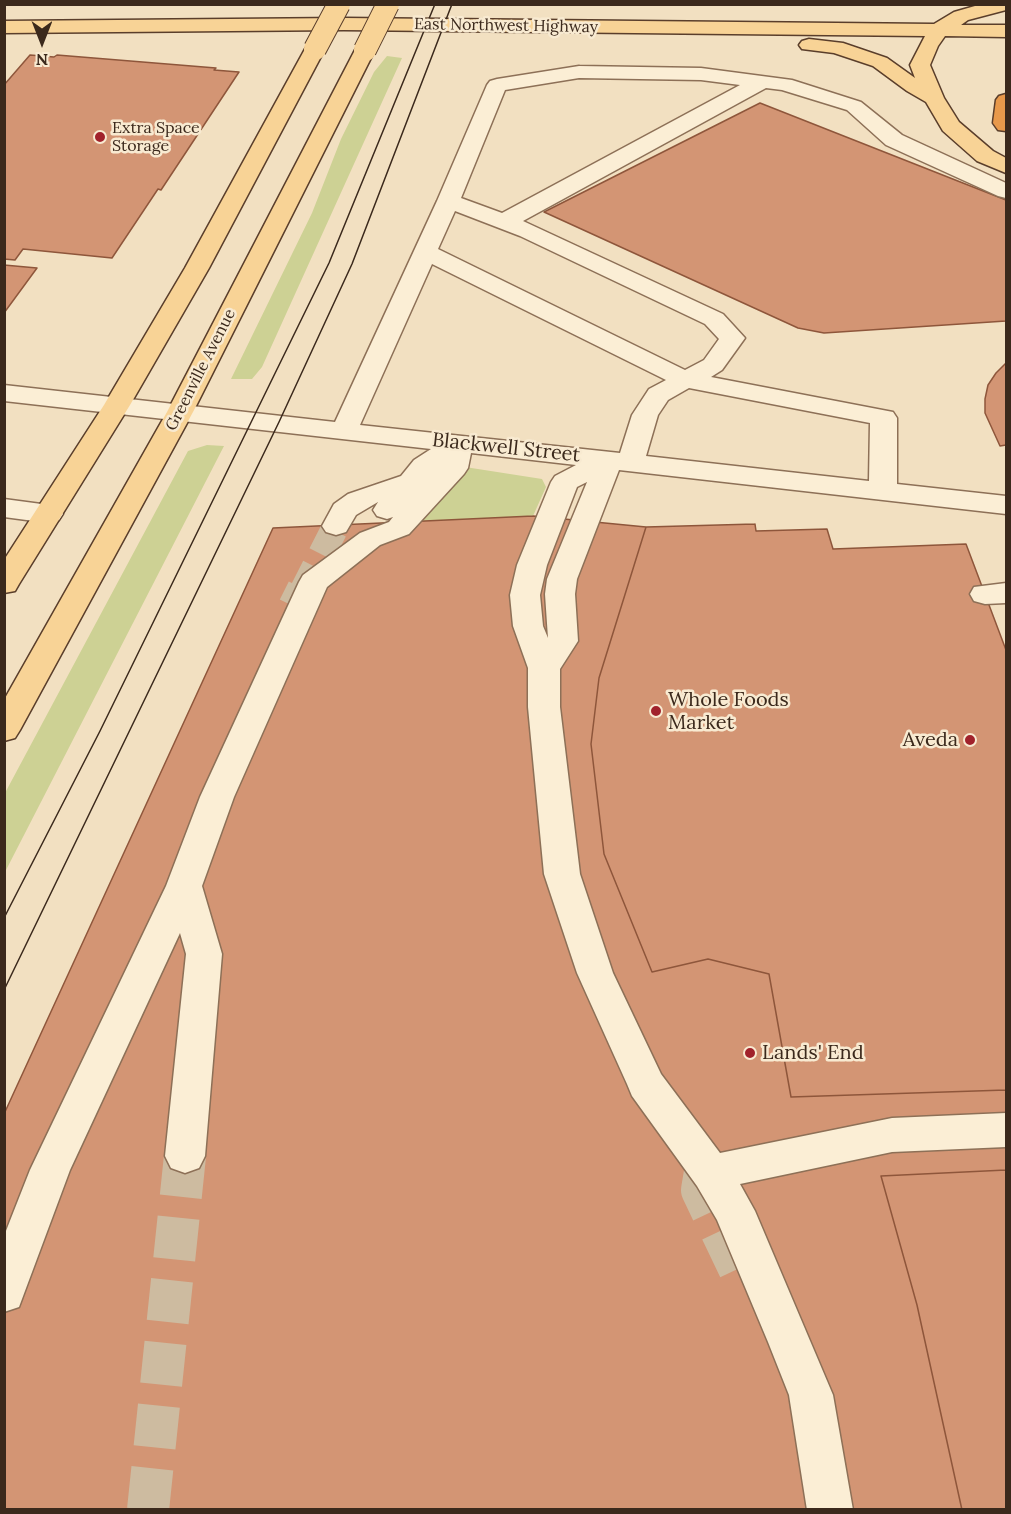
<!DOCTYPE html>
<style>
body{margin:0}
#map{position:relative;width:1011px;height:1514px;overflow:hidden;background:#f2e0c1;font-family:Lora,serif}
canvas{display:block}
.frame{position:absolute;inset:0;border:6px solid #3b291c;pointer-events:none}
.north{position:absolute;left:12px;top:12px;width:60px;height:60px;-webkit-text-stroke:4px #f8ead1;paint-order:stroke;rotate:180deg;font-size:16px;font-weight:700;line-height:24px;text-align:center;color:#3b291c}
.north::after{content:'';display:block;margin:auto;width:21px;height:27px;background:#3b291c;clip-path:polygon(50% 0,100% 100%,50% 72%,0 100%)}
</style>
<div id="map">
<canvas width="1011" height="1514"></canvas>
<div class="frame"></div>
<div class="north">N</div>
</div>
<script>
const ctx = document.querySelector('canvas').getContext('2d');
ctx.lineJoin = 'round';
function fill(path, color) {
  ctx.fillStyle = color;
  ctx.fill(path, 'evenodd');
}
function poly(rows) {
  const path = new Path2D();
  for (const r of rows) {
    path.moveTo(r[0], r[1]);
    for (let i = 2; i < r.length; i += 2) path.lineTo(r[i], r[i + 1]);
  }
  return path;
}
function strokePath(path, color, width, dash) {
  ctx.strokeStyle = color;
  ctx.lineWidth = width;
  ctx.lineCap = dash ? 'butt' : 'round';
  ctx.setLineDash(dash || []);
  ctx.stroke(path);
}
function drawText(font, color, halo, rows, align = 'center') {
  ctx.font = font + ' Lora,serif';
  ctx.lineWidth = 5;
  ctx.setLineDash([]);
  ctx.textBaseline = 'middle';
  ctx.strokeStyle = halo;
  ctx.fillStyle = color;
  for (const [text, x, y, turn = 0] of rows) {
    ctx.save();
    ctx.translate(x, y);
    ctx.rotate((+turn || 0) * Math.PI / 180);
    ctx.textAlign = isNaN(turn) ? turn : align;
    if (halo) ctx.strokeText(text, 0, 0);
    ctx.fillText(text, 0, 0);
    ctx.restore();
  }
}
const green = poly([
 [387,56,402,58,262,367,252,379,231,379,312,213,341,139,374,72],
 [207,445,224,446,5,872,5,793,188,451],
 [465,467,542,479,546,487,533,516,414,522]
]);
const building = poly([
 [30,55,54,57,57,55,216,68,214,70,239,72,161,190,158,189,112,258,23,249,15,260,4,259,4,85,30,55],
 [760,103,1006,200,1006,321,824,333,798,328,544,212,760,103],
 [4,265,37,268,4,313,4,265],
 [1006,363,1006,445,1000,446,985,413,985,399,988,385,996,373,1006,363],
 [533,516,646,527,599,678,591,744,604,854,652,972,708,959,769,974,791,1097,1006,1090,1006,1170,881,1176,917,1305,962,1510,4,1510,4,1114,273,528,533,516],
 [755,524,756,531,827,529,833,549,966,544,1006,650,1006,1090,791,1097,769,974,708,959,652,972,604,854,591,744,599,678,646,527,755,524],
 [1006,1170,1006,1510,962,1510,917,1305,881,1176,1006,1170]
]);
const minorTunnelFar2 = poly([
 [303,591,336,526]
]);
const minorTunnelFar1 = poly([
 [295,607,304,589]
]);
const minorTunnel = poly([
 [705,1172,702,1190,740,1270],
 [148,1510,185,1156]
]);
const minor = poly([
 [579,66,701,68,792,80,861,102,902,135,1006,183,1006,198,998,196,886,145,847,110,782,90,766,88,523,221,723,314,745,338,722,370,711,377,893,412,897,418,897,484,1006,496,1006,514,619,470,577,579,575,594,578,641,560,669,560,707,580,874,613,973,661,1074,720,1153,892,1118,1006,1113,1006,1147,892,1152,740,1184,755,1211,833,1395,853,1510,807,1510,789,1395,768,1342,717,1220,697,1186,632,1096,627,1084,577,973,544,874,528,707,528,668,513,626,510,595,517,565,551,482,555,476,576,465,471,453,468,468,464,474,409,534,380,545,327,587,234,797,202,886,222,954,205,1156,199,1168,185,1173,171,1168,165,1156,186,954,180,933,70,1170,19,1307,4,1312,4,1236,30,1170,166,886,200,797,299,582,303,575,360,533,389,522,393,517,387,519,377,516,373,510,378,502,356,515,346,532,336,535,326,532,322,526,334,504,348,494,401,476,414,460,431,449,4,401,4,385,335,422,437,201,487,85,490,81,497,79,579,66],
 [579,78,701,80,740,85,502,213,461,198,505,90,579,78],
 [455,211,520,236,705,324,719,339,704,360,685,370,438,249,455,211],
 [432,264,666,380,649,389,632,415,620,453,360,425,432,264],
 [689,388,870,423,869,481,646,456,658,415,668,400,689,388],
 [587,482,547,579,545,594,548,638,543,626,540,595,547,565,577,487,587,482],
 [4,499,49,505,59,508,63,514,59,520,49,523,4,517,4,499],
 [1006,583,1006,603,985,604,974,601,970,594,974,587,1006,583]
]);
const major = poly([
 [982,4,1006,4,1006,10,968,20,961,25,1006,25,1006,37,945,36,938,46,930,65,944,98,959,122,993,151,1006,158,1006,173,977,161,943,131,926,102,907,91,873,66,834,53,802,49,799,45,802,41,809,39,843,43,887,58,915,78,910,65,925,36,344,30,4,33,4,21,344,18,934,24,954,12,982,4],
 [315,43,322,45,325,49,209,268,130,405,19,584,15,591,4,593,4,560,104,405,185,268,305,49,308,45,315,43],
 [365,44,372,46,375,50,193,412,20,730,15,738,4,741,4,700,167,412,355,50,358,46,365,44]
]);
const highway = poly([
 [1006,94,1006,131,998,130,993,123,996,100,999,96,1006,94]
]);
const tram = poly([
 [4,918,100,731,329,263,435,4],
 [4,990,279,422,352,264,452,4]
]);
const majorBridge = poly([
 [315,49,339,4],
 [365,50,388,4]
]);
const markers = [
 [100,137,6,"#a1222b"],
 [656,711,6,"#a1222b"],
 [970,740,6,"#a1222b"],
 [750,1053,6,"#a1222b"]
];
const farStreetnames = [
 ["East Northwest Highway",506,26,1],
 ["Greenville Avenue",201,370,-63]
];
const farPoinames = [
 ["Extra Space",112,128],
 ["Storage",112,146]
];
const streetNames = [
 ["Blackwell Street",506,448,6]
];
const poiNames = [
 ["Whole Foods",668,700],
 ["Market",668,723],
 ["Aveda",958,740,"right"],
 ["Lands' End",762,1053]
];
fill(green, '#cdd194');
fill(building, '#d39574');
strokePath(building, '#8e563b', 1.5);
strokePath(minorTunnelFar2, '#cdbba0', 27, [27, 14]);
strokePath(minorTunnelFar1, '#cdbba0', 34, [34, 16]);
strokePath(minorTunnel, '#cdbba0', 42, [42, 21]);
strokePath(minor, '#8d7057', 3);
strokePath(major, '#5a3e2b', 3);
strokePath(highway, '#5a3e2b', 3);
fill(minor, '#fbeed5');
fill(major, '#f8d396');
fill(highway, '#e8994b');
strokePath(tram, '#3b291c', 1.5);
strokePath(majorBridge, '#5a3e2b', 24, []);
strokePath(majorBridge, '#f8d396', 22);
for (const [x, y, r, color] of markers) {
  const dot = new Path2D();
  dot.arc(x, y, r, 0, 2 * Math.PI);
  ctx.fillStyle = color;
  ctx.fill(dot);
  strokePath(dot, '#f8ead1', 2);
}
drawText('16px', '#3b291c', '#f8ead1', farStreetnames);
drawText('16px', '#3b291c', '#f8ead1', farPoinames, 'left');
drawText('20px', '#3b291c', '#f8ead1', streetNames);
drawText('20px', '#3b291c', '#f8ead1', poiNames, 'left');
</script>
